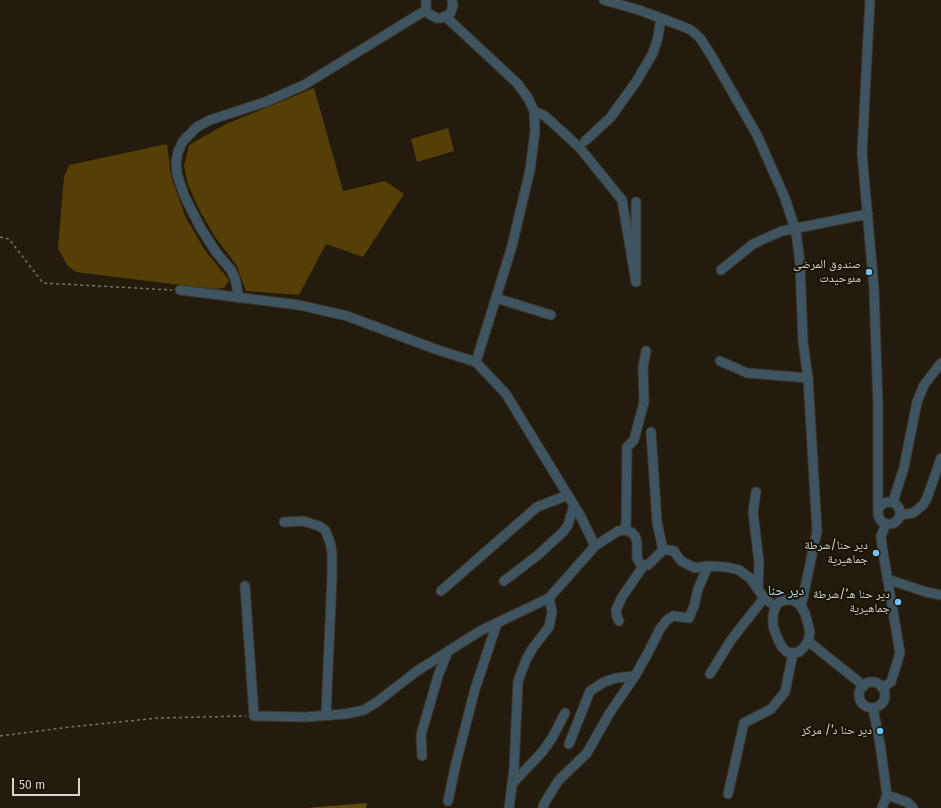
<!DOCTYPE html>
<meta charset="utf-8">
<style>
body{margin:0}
#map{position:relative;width:941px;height:808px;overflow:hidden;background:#231c0e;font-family:"Fira Sans",sans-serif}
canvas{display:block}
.scale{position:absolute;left:12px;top:778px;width:68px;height:18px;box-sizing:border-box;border:2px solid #dad5cc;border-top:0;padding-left:5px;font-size:12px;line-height:14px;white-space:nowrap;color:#dad5cc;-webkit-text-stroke:3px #191305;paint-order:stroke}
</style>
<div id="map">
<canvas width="941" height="808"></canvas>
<div class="scale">50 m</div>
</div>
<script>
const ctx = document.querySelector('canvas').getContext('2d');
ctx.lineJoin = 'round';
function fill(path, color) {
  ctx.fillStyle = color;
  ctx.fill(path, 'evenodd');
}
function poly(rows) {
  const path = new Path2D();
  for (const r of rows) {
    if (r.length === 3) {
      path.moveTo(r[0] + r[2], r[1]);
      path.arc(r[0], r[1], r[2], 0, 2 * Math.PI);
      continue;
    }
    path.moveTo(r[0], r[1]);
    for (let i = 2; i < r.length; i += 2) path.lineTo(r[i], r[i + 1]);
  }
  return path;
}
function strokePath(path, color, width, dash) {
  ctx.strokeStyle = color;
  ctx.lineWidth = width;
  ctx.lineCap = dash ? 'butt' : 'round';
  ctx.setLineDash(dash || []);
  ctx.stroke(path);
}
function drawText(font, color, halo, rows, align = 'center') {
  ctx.font = font + ' "Fira Sans","Noto Naskh Arabic",sans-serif';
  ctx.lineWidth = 4;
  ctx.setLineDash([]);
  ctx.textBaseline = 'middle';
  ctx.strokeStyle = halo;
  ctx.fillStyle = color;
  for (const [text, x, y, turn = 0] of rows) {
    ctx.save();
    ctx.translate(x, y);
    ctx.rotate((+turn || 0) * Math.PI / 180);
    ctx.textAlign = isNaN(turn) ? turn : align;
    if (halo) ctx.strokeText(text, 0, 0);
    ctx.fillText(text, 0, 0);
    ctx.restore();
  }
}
const green = poly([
 [314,88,343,191,385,181,404,194,363,257,326,244,299,295,246,291,237,266,215,237,199,209,188,185,184,166,189,145,226,124],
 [448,128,454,151,417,162,411,139],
 [167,144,171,176,185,216,204,249,229,280,224,288,213,289,76,272,67,265,58,248,64,177,69,165]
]);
const forest = poly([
 [367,803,366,808,307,808]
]);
const path = poly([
 [0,237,9,239,43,283,172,290],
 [0,736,70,727,158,718,246,716]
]);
const minor = poly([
 [426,0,426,10,429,14,437,18,441,18,450,14,453,6,452,0],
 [604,0,639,10,679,25,691,30,700,38,711,55,757,135,785,198,796,232,800,263,803,342,808,378,817,531,801,607],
 [870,0,862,153,874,289,878,406,878,509],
 [446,17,517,83,528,98,534,111,535,131,530,170,512,246,476,362],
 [534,111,545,116,579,147,622,200,636,282,636,202],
 [585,141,610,118,636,82,653,53,658,37,661,18],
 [721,270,753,244,782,231,868,214],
 [180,290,299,305,347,316,435,349,476,362,506,394,580,515,595,546],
 [239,298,235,278,231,270,216,252,200,227,184,195,177,174,176,162,178,152,183,141,197,127,210,120,265,102,304,85,426,10],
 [496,298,551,315],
 [720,361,747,373,808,378],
 [651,432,657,522,663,550],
 [756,492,753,512,759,562,758,589],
 [889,513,11],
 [893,502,904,467,917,402,924,385,941,363],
 [900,515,913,513,923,505,927,498,941,458],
 [284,522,303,521,319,526,325,530,330,542,332,552,332,577,326,715],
 [626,530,627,447,634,440,644,402,643,367,646,351],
 [887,579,926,592,941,595],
 [504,581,538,555,563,532,568,525,574,505],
 [245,586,254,716,305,717,345,714,364,710,377,702,417,671,480,631,549,598,595,546,618,531,623,530,631,532,635,536,637,542,637,558,640,564,644,565,648,565,663,550,669,550,674,551,681,561,695,568,708,566,726,567,739,570,750,578,764,598,776,607],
 [441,591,537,507,568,495],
 [786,600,793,600,800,605,805,613,810,632,808,641,804,647,799,652,793,653,787,652,782,647,777,637,773,626,773,615,775,608,779,602,786,600],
 [619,621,617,617,616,610,622,597,644,565],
 [808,641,864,686],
 [710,674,731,640,764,598],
 [872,695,13],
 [882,688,891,682,900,653,882,546,881,536,886,524],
 [873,708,880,744,887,795,907,802,913,808],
 [569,744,590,691,604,682,616,678,635,676],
 [422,756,421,735,438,676,448,651],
 [512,784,543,751,552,738,565,713],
 [728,794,744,723,771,709,785,692,793,653],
 [448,801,456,763,475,689,497,623],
 [509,808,514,769,518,681,526,660,532,649,549,627,552,612,549,598],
 [543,808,544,804,558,781,587,753,609,714,635,676,649,651,660,629,667,620,673,616,689,618,694,606,698,589,708,566],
 [882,808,887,795]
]);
const markers = [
 [869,272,4,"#6fc2f4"],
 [876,553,4,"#6fc2f4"],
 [898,602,4,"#6fc2f4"],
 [880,731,4,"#6fc2f4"]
];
const poiNames = [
 ["صندوق المرضى",861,265],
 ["مئوحيدت",861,279],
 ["دير حنا/شرطة",868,546],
 ["جماهيرية",868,560],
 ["دير حنا هـ‘/شرطة",890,595],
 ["جماهيرية",890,609],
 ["دير حنا د‘/ مركز",872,731]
];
const quarterNames = [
 ["دير حنا",786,591]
];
fill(green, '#553f06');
fill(forest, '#604a12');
strokePath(minor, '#3d3629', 11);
strokePath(path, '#767064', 1.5, [3, 3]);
strokePath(minor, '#3e5461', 9);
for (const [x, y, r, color] of markers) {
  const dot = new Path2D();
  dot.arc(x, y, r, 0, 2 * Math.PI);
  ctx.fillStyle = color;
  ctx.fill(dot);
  strokePath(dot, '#191305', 1.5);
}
drawText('12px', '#dad5cc', '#191305', poiNames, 'right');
drawText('14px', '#b2defa', '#191305', quarterNames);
</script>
